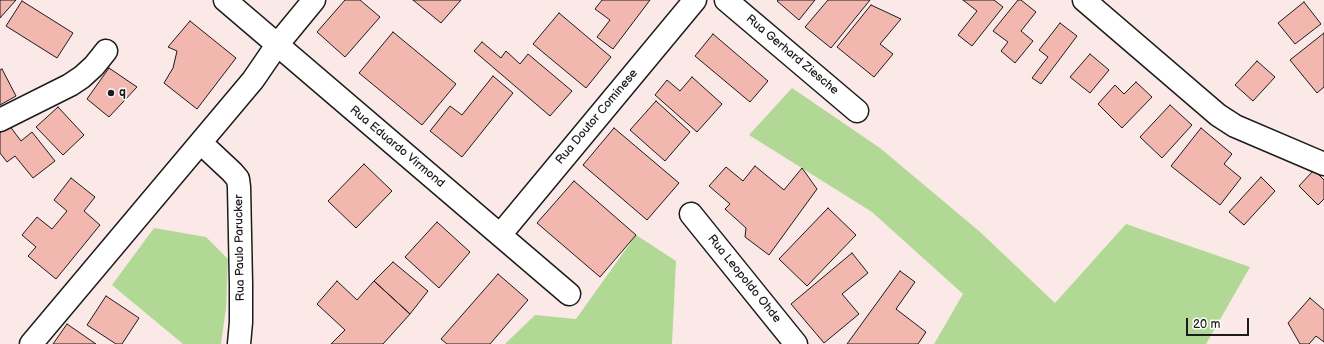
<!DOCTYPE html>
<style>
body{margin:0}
#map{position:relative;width:1324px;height:344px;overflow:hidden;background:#fbe9e7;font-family:"Balsamiq Sans",sans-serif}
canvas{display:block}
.scale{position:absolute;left:1186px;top:318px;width:63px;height:18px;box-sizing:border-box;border:2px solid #1c1c1c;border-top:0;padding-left:5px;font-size:12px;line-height:14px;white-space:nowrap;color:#1c1c1c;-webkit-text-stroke:3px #fff;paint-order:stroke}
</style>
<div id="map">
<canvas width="1324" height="344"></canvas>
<div class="scale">20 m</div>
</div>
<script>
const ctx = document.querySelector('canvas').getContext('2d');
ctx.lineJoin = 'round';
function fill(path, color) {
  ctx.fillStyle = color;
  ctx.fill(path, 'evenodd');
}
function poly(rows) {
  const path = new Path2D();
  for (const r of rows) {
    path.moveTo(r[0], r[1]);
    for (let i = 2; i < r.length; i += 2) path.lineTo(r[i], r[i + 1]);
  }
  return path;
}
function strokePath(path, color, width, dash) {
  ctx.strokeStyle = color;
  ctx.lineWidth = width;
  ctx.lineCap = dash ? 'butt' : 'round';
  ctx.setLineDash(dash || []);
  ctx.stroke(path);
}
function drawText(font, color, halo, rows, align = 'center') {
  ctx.font = font + ' "Balsamiq Sans",sans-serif';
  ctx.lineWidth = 3;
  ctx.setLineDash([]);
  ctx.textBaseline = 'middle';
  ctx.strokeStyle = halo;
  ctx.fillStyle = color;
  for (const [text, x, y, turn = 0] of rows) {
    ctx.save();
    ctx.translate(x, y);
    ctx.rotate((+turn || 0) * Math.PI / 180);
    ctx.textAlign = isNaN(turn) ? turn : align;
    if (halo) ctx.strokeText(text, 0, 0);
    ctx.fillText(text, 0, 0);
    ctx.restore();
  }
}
const green = poly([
 [792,88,880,148,979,231,1055,303,1126,224,1250,267,1206,344,934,344,963,294,872,212,749,135],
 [154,228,206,237,228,259,226,308,221,344,183,344,112,285],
 [636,235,676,261,672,344,505,344,535,315,576,319]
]);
const building = poly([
 [0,0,16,0,0,18,0,0],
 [345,0,360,0,380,17,345,57,317,32,345,0],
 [413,0,461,0,441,23,413,0],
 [602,0,650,0,613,49,597,37,610,20,595,9,602,0],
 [778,0,815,0,799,20,777,1,778,0],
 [828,0,870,0,831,48,805,27,828,0],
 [963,0,994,0,1003,7,972,46,958,35,977,11,963,0],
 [1018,0,1021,0,1036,12,1021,31,1033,41,1015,63,1001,51,1008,42,993,31,1018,0],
 [22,1,73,33,57,58,6,26,22,1],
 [1304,2,1321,24,1295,44,1278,23,1304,2],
 [871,5,901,19,880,44,893,54,874,77,837,47,871,5],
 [559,13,611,57,586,88,533,44,559,13],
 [190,21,236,58,197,109,164,83,173,68,177,51,168,47,190,21],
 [1060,23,1077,36,1041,84,1032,78,1048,57,1039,50,1060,23],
 [393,32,456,84,422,125,359,73,393,32],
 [1324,33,1324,87,1317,93,1290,60,1324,33],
 [713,34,768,81,750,102,695,56,713,34],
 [482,42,501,58,506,51,520,64,528,54,572,91,550,116,474,51,482,42],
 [1090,54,1109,70,1090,93,1070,77,1090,54],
 [1257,61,1275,77,1253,101,1235,85,1257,61],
 [109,68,137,87,109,117,87,99,109,68],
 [2,69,16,96,0,105,0,70,2,69],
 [493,76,513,93,462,157,430,131,450,106,462,115,493,76],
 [692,77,722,104,697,132,655,95,667,80,680,91,692,77],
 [1136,82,1152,97,1122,128,1098,104,1115,85,1124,94,1136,82],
 [656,101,690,132,665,161,630,130,656,101],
 [1170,105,1192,125,1162,158,1140,137,1170,105],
 [58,107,84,135,63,155,36,127,58,107],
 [9,125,21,141,32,132,55,161,33,178,15,156,7,162,0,153,0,133,9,125],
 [614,128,679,183,647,220,583,165,614,128],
 [1201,128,1232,154,1224,164,1241,178,1220,205,1171,166,1201,128],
 [364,164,392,191,356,228,328,201,364,164],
 [755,166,784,190,802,168,817,189,769,255,745,237,746,228,725,209,730,204,709,186,726,167,743,181,755,166],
 [1314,170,1324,180,1324,199,1318,205,1299,186,1314,170],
 [1261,177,1275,191,1244,225,1229,212,1261,177],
 [71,178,95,197,84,211,100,225,56,279,28,256,36,247,22,235,37,217,52,229,67,211,54,200,71,178],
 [574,181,636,235,600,277,537,223,574,181],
 [828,208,856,235,807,286,779,259,828,208],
 [437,222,470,252,439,288,405,257,437,222],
 [852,253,868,273,842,294,859,314,824,343,791,304,852,253],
 [393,262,428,291,410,314,374,281,393,262],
 [900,271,915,282,896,309,926,332,918,344,847,344,900,271],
 [498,274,528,300,490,344,447,344,441,339,498,274],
 [337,281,357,300,374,281,410,314,383,344,331,344,345,330,317,304,337,281],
 [106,296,139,318,122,344,116,344,87,325,106,296],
 [1310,298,1324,310,1324,342,1316,336,1309,344,1300,344,1288,323,1310,298],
 [67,324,96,344,53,344,67,324]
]);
const minor = poly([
 [225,0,569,294],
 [726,0,857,111],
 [1084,0,1218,115,1235,126,1324,164],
 [0,120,70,85,82,77,94,66,106,51],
 [201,143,232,172,238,179,239,187,241,284,241,322,239,344],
 [691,214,796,344],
 [500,235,695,0],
 [31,344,253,80,277,45,314,0]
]);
const markers = [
 [111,93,4,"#1c1c1c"]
];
const streetNames = [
 ["Rua Gerhard Ziesche",792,55,40],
 ["Rua Doutor Cominese",597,117,-50],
 ["Rua Eduardo Virmond",397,147,40],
 ["Rua Paulo Parucker",240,248,-91],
 ["Rua Leopoldo Ohde",744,279,51]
];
const poiNames = [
 ["q",119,93]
];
fill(green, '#b1d894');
fill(building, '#f2b7ae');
strokePath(building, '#1c1c1c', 1);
strokePath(minor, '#1c1c1c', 25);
strokePath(minor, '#fff', 22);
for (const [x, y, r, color] of markers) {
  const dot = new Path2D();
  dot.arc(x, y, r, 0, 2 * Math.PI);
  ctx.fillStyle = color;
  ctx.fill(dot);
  strokePath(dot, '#fff', 1.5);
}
drawText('12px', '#1c1c1c', '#fff', streetNames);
drawText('bold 12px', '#1c1c1c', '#fff', poiNames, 'left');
</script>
